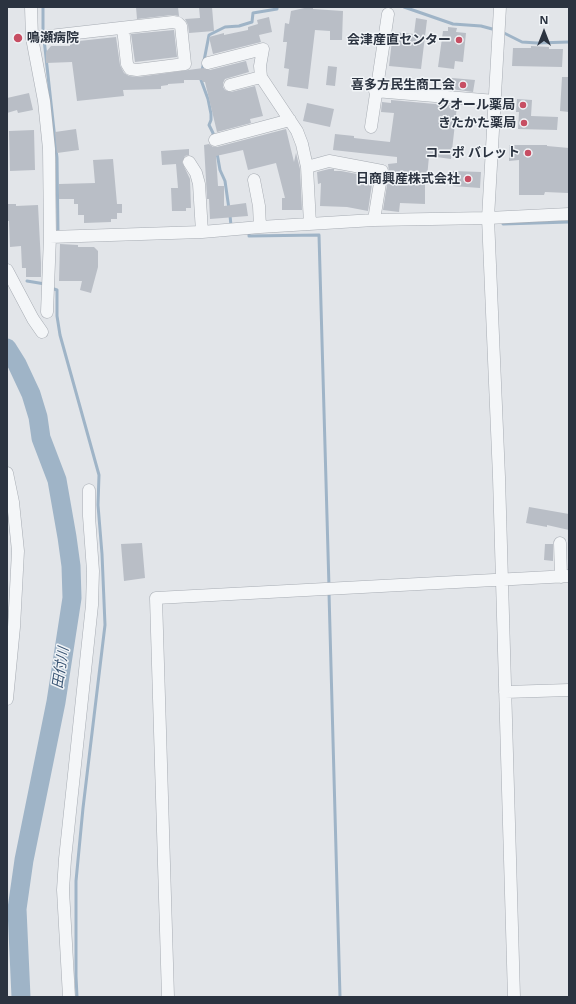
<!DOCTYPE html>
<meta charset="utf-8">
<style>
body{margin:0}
#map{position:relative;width:576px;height:1004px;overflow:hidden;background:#e2e5e9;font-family:"Noto Sans",sans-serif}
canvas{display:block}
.frame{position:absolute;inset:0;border:8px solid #2b3340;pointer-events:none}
.north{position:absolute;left:524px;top:12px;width:40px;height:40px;-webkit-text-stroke:3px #f1f4f7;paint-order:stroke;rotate:0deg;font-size:11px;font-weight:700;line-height:16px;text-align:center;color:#2b3340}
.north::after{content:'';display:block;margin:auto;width:14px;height:18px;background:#2b3340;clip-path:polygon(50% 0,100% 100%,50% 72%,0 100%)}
</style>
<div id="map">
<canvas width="576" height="1004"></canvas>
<div class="frame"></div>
<div class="north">N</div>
</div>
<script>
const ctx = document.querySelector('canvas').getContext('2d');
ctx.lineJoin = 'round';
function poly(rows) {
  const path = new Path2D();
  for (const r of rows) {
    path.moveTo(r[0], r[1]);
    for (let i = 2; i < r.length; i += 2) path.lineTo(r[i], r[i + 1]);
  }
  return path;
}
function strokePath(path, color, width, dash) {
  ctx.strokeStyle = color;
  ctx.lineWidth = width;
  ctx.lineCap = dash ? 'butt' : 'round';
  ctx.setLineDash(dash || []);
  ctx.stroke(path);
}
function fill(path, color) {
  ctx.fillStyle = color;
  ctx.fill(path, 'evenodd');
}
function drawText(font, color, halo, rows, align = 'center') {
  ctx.font = font + ' "Noto Sans","Noto Sans JP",sans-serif';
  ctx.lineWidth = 3;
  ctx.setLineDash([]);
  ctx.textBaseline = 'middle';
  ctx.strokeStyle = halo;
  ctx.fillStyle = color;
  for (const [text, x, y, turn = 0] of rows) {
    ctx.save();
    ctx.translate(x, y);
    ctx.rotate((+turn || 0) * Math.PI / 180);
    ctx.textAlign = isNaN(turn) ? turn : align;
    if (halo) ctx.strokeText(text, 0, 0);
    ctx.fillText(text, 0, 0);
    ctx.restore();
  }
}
const stream = poly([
 [43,7,43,33],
 [404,7,453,24,481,26,496,30],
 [502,32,522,42,537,43,569,42],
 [44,39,57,158,58,233,59,233],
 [202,71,209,35,225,27,239,26,252,22,253,13,277,9,277,7],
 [201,77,201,80,208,99,211,114,211,120,209,125,213,133,213,138],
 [217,153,220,170,225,181,229,209],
 [230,215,231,226],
 [503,224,569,222],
 [249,231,249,236,319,235,329,587],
 [27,281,45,284],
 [51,288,57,290,57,316,60,335,99,475,98,505,102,554,105,625,83,808,76,881,76,976,77,997],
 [329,593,340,997]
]);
const river = poly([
 [7,348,17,364,31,394,38,417,41,438,57,480,67,537,71,566,72,598,56,702,24,860,17,909,21,997]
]);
const building = poly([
 [136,7,178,7,179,16,172,15,137,19],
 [199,7,212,7,214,31,189,33,188,25,185,19,200,18],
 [309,7,313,7,313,9,343,11,342,40,330,40,330,31,315,30,308,89,287,86,289,69,284,68,287,42,283,42,285,23,289,24,291,11],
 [269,17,272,32,259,35,261,42,213,54,209,37,224,33,224,35,248,30,248,27,258,24,257,20],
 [416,18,427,20,421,69,389,66,393,32,414,34],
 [448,27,457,28,456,32,466,33,463,62,455,61,454,69,438,67,443,31,448,31],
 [174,30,177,57,135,62,131,34],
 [116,37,120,65,124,73,129,76,138,77,203,68,210,70,246,61,249,72,225,79,223,83,223,87,225,90,231,92,255,86,263,116,250,119,251,123,217,132,205,82,203,82,202,80,184,80,184,83,168,84,168,85,161,86,161,89,123,90,124,96,77,101,72,62,46,63,46,52,51,46,70,46,70,42],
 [531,46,549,47,549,49,563,49,562,67,512,66,513,48,531,48],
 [328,66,337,67,335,86,326,85],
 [562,77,569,77,569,112,560,111],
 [452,78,475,80,473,92,451,89],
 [29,93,33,110,18,113,17,110,7,113,7,98],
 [517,99,532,100,531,116,558,117,557,130,518,129,519,112,516,112],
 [391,100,457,106,451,159,429,156,427,178,425,178,425,204,400,203,399,212,383,210,389,172,388,164,397,163,397,157,333,150,335,134,354,136,354,138,390,142,394,113,381,112,382,102,391,103],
 [307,103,334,109,330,127,303,121],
 [76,129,79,150,57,153,55,132],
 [286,129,294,162,296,153,300,169,302,210,282,210,282,198,285,198,276,163,248,170,243,150,216,156,218,186,224,186,224,206,246,203,248,216,210,219,209,199,207,199,206,180,204,145,209,144,213,147,217,147],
 [34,130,35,170,10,171,9,131],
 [509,145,547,145,547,146,569,148,568,193,545,192,544,195,519,195,519,160,509,161],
 [189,149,189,155,185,156,182,162,190,179,191,208,186,208,186,211,172,211,171,188,178,188,176,164,162,165,161,151],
 [113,159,117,204,122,204,122,213,117,213,117,219,111,219,111,222,84,223,84,215,78,215,78,204,74,204,74,199,59,199,59,184,95,183,93,160],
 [329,169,334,169,334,171,341,171,373,177,368,211,347,207,320,206,321,183,318,184,317,172],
 [453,171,481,172,480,188,453,186],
 [7,204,16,204,16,206,38,205,41,263,41,277,26,277,26,268,22,268,21,246,10,247,9,221,7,221],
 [60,244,78,245,78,247,94,247,98,251,98,267,91,293,80,290,82,281,59,281],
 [529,507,569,514,569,530,547,525,547,527,526,523],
 [142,543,145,578,124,581,121,544],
 [545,544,553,544,553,561,544,560]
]);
const minor = poly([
 [31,7,32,38,44,101,49,149,50,237,47,312],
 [500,7,488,218,499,477,514,997],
 [32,38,173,22,178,23,181,26,185,64,137,70,130,69,127,64,123,28],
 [208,63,263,49,260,66,261,77,297,131,302,144,307,167,310,224],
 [230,85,261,77],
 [375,91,495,101],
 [371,127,388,14],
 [215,140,290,120],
 [189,162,196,173,199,184,202,232],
 [307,167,329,161,382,171,374,220],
 [254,180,259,206,260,227],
 [50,237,202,232,260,227,374,220,488,218,569,214],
 [7,270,33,319,42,332],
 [7,473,13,502,18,551,14,627,7,699],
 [560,543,561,577],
 [505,692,569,690],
 [69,997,63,890,65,859,92,605,93,571,89,516,89,490],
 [168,997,156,598,569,576]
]);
const markers = [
 [18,38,5,"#c74e63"],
 [459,40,4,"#c74e63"],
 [463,85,4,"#c74e63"],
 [523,105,4,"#c74e63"],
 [524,123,4,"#c74e63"],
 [528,153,4,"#c74e63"],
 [468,179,4,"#c74e63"]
];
const poiNames = [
 ["鳴瀬病院",27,38,"left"],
 ["会津産直センター",451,40],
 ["喜多方民生商工会",455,85],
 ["クオール薬局",515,105],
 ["きたかた薬局",516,123],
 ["コーポ バレット",520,153],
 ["日商興産株式会社",460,179]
];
const waterNames = [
 ["田付川",61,668,-81]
];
strokePath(stream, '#9fb4c7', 3);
strokePath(river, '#9fb4c7', 19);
fill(building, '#b9bec6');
strokePath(minor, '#a7acb3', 13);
strokePath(minor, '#f4f6f8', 12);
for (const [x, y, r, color] of markers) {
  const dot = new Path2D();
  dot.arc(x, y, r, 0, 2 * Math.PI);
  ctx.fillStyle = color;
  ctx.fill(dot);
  strokePath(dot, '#f1f4f7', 1.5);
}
drawText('bold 13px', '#2b3340', '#f1f4f7', poiNames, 'right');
drawText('italic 14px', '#375372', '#f1f4f7', waterNames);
</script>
